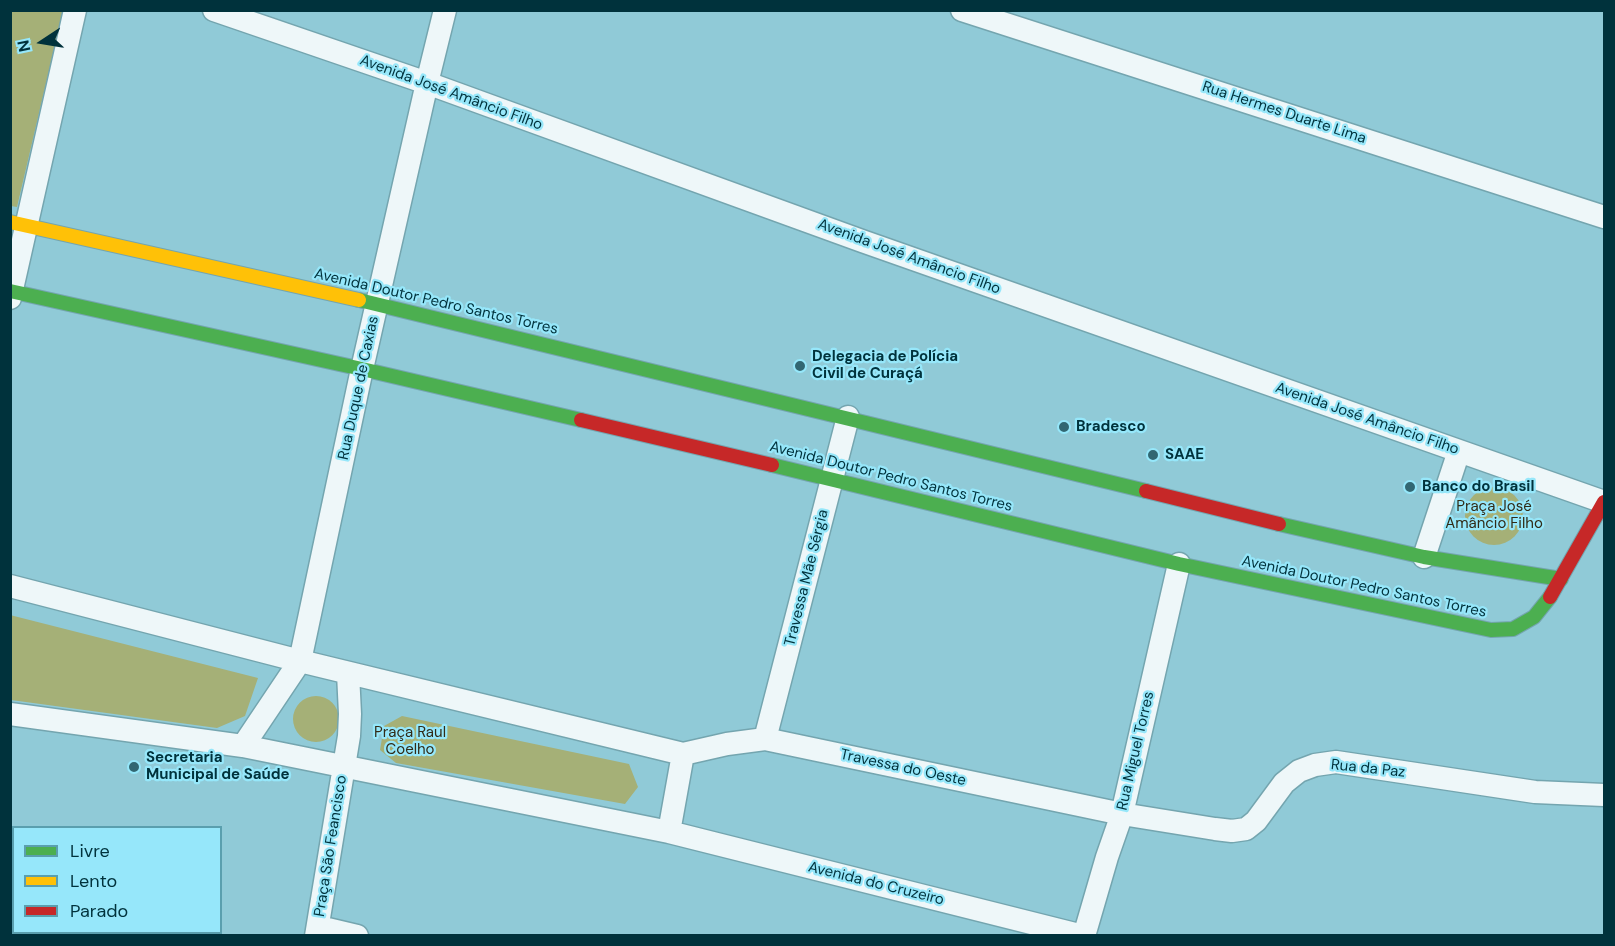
<!DOCTYPE html>
<meta charset="utf-8">
<style>
body{margin:0}
#map{position:relative;width:1615px;height:946px;overflow:hidden;background:#90cad7;font-family:"DM Sans",sans-serif}
canvas{display:block}
.frame{position:absolute;inset:0;border:12px solid #00323c;pointer-events:none}
.legend{position:absolute;left:12px;top:826px;width:210px;height:108px;box-sizing:border-box;background:#96e7fa;border:2px solid #5a9fae;margin:0;padding:8px 10px;list-style:none;font-size:18px;color:#00323c}
.legend li{display:flex;align-items:center;gap:12px;height:30px}
.legend b{width:30px;border:2px solid #5a9fae}
.north{position:absolute;left:12px;top:12px;width:60px;height:60px;-webkit-text-stroke:4px #96e7fa;paint-order:stroke;rotate:258deg;font-size:16px;font-weight:700;line-height:24px;text-align:center;color:#00323c}
.north::after{content:'';display:block;margin:auto;width:21px;height:27px;background:#00323c;clip-path:polygon(50% 0,100% 100%,50% 72%,0 100%)}
</style>
<div id="map">
<canvas width="1615" height="946"></canvas>
<div class="frame"></div>
<ul class="legend">
<li><b style="height:8px;background:#4caf50"></b>Livre</li>
<li><b style="height:8px;background:#ffc107"></b>Lento</li>
<li><b style="height:8px;background:#c62828"></b>Parado</li>
</ul>
<div class="north">N</div>
</div>
<script>
const ctx = document.querySelector('canvas').getContext('2d');
ctx.lineJoin = 'round';
function fill(path, color) {
  ctx.fillStyle = color;
  ctx.fill(path, 'evenodd');
}
function poly(rows) {
  const path = new Path2D();
  for (const r of rows) {
    if (r.length === 3) {
      path.moveTo(r[0] + r[2], r[1]);
      path.arc(r[0], r[1], r[2], 0, 2 * Math.PI);
      continue;
    }
    path.moveTo(r[0], r[1]);
    for (let i = 2; i < r.length; i += 2) path.lineTo(r[i], r[i + 1]);
  }
  return path;
}
function strokePath(path, color, width, dash) {
  ctx.strokeStyle = color;
  ctx.lineWidth = width;
  ctx.lineCap = dash ? 'butt' : 'round';
  ctx.setLineDash(dash || []);
  ctx.stroke(path);
}
function drawText(font, color, halo, rows, align = 'center') {
  ctx.font = font + ' "DM Sans",sans-serif';
  ctx.lineWidth = 4.5;
  ctx.setLineDash([]);
  ctx.textBaseline = 'middle';
  ctx.strokeStyle = halo;
  ctx.fillStyle = color;
  for (const [text, x, y, turn = 0] of rows) {
    ctx.save();
    ctx.translate(x, y);
    ctx.rotate((+turn || 0) * Math.PI / 180);
    ctx.textAlign = isNaN(turn) ? turn : align;
    if (halo) ctx.strokeText(text, 0, 0);
    ctx.fillText(text, 0, 0);
    ctx.restore();
  }
}
const green = poly([
 [11,11,63,11,17,207,11,206],
 [1494,516,29],
 [10,615,258,678,245,716,217,728,11,700],
 [316,719,23],
 [402,716,629,764,638,787,625,804,396,763,380,750,384,726]
]);
const street = poly([
 [214,10,427,83,862,241,1604,502],
 [962,10,1604,217],
 [10,298,75,10],
 [1424,557,1459,451],
 [10,586,300,661,683,754,727,744,765,739,1122,814,1215,829,1232,831,1246,829,1256,821,1284,783,1299,771,1315,765,1336,762,1535,792,1604,795],
 [10,714,243,746,669,832,1083,936],
 [765,739,848,417],
 [243,746,300,661,362,369,427,83,445,10],
 [669,832,683,754],
 [319,927,357,936],
 [316,936,349,736,350,714,348,673],
 [1084,936,1107,857,1122,814,1179,564]
]);
const fast = poly([
 [10,291,362,369,581,420],
 [359,300,1146,491],
 [772,465,1179,564,1491,630,1513,629,1534,617,1550,597],
 [1279,524,1424,557,1561,579]
]);
const slow = poly([
 [10,222,359,300]
]);
const jam = poly([
 [581,420,772,465],
 [1146,491,1279,524],
 [1550,597,1604,502]
]);
const markers = [
 [800,366,6,"#326772"],
 [1064,427,6,"#326772"],
 [1153,455,6,"#326772"],
 [1410,487,6,"#326772"],
 [134,767,6,"#326772"]
];
const streetNames = [
 ["Avenida José Amâncio Filho",451,93,20],
 ["Rua Hermes Duarte Lima",1284,113,18],
 ["Avenida José Amâncio Filho",909,257,20],
 ["Avenida Doutor Pedro Santos Torres",436,302,13],
 ["Rua Duque de Caxias",359,388,-78],
 ["Avenida José Amâncio Filho",1367,419,19],
 ["Avenida Doutor Pedro Santos Torres",891,477,14],
 ["Travessa Mãe Sérgia",807,578,-76],
 ["Avenida Doutor Pedro Santos Torres",1364,587,12],
 ["Rua Miguel Torres",1136,751,-77],
 ["Travessa do Oeste",903,768,12],
 ["Rua da Paz",1368,769,6],
 ["Praça São Feancisco",331,846,-81],
 ["Avenida do Cruzeiro",876,884,14]
];
const poiNames = [
 ["Delegacia de Polícia",812,357],
 ["Civil de Curaçá",812,374],
 ["Bradesco",1076,427],
 ["SAAE",1165,455],
 ["Banco do Brasil",1422,487],
 ["Secretaria",146,758],
 ["Municipal de Saúde",146,775]
];
const parkNames = [
 ["Praça José",1494,507],
 ["Amâncio Filho",1494,524],
 ["Praça Raul",410,733],
 ["Coelho",410,750]
];
fill(green, '#a5b077');
strokePath(street, '#74a5af', 25);
strokePath(fast, '#74a5af', 16);
strokePath(slow, '#74a5af', 16);
strokePath(jam, '#74a5af', 16);
strokePath(street, '#eef7f9', 22);
strokePath(fast, '#4caf50', 14);
strokePath(slow, '#ffc107', 14);
strokePath(jam, '#c62828', 14);
for (const [x, y, r, color] of markers) {
  const dot = new Path2D();
  dot.arc(x, y, r, 0, 2 * Math.PI);
  ctx.fillStyle = color;
  ctx.fill(dot);
  strokePath(dot, '#96e7fa', 2);
}
drawText('15px', '#00323c', '#96e7fa', streetNames);
drawText('bold 15px', '#00323c', '#96e7fa', poiNames, 'left');
drawText('15px', '#312b17', '#96e7fa', parkNames);
</script>
